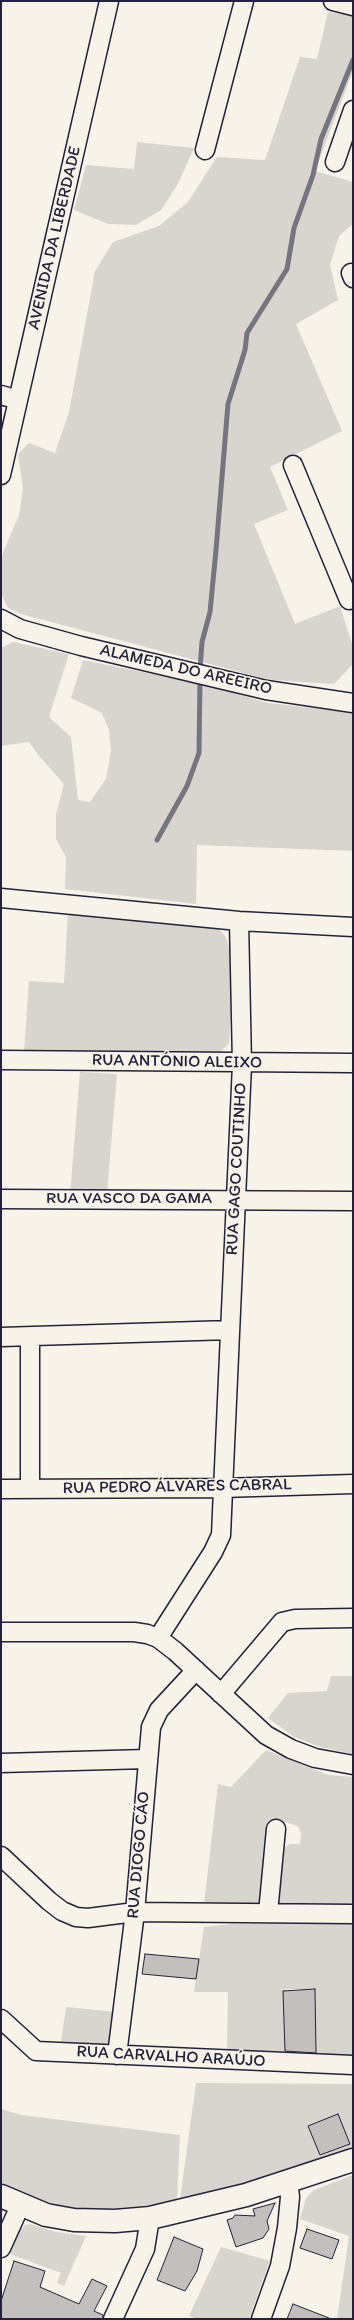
<!DOCTYPE html>
<meta charset="utf-8">
<style>
body{margin:0}
#map{position:relative;width:354px;height:2320px;overflow:hidden;background:#f7f3e8;font-family:Itim,sans-serif}
canvas{display:block}
.frame{position:absolute;inset:0;border:2px solid #22223b;pointer-events:none}
</style>
<div id="map">
<canvas width="354" height="2320"></canvas>
<div class="frame"></div>
</div>
<script>
const ctx = document.querySelector('canvas').getContext('2d');
ctx.lineJoin = 'round';
function fill(path, color) {
  ctx.fillStyle = color;
  ctx.fill(path, 'evenodd');
}
function poly(rows) {
  const path = new Path2D();
  for (const r of rows) {
    path.moveTo(r[0], r[1]);
    for (let i = 2; i < r.length; i += 2) path.lineTo(r[i], r[i + 1]);
  }
  return path;
}
function strokePath(path, color, width, dash) {
  ctx.strokeStyle = color;
  ctx.lineWidth = width;
  ctx.lineCap = dash ? 'butt' : 'round';
  ctx.setLineDash(dash || []);
  ctx.stroke(path);
}
function drawText(font, color, halo, rows, align = 'center') {
  ctx.font = font + ' Itim,sans-serif';
  ctx.lineWidth = 3;
  ctx.setLineDash([]);
  ctx.textBaseline = 'middle';
  ctx.strokeStyle = halo;
  ctx.fillStyle = color;
  for (const [text, x, y, turn = 0] of rows) {
    ctx.save();
    ctx.translate(x, y);
    ctx.rotate((+turn || 0) * Math.PI / 180);
    ctx.textAlign = isNaN(turn) ? turn : align;
    if (halo) ctx.strokeText(text, 0, 0);
    ctx.fillText(text, 0, 0);
    ctx.restore();
  }
}
const green = poly([
 [328,12,353,16,353,71,315,171,353,182,353,224,339,236,330,265,338,300,296,324,342,431,270,467,288,510,254,524,295,624,340,606,353,647,353,664,334,684,270,680,21,614,8,608,1,593,1,561,4,550,19,515,23,489,18,454,29,443,55,453,69,412,95,271,113,242,159,226,188,202,217,157,265,160,300,57,317,59],
 [137,142,194,148,178,184,161,210,136,225,108,224,74,210,86,165,134,169],
 [13,642,69,654,49,717,71,737,78,800,90,802,106,779,111,751,109,730,102,713,71,698,83,660,206,685,268,703,353,712,353,851,197,845,196,904,65,889,66,857,56,839,56,814,64,784,39,756,29,742,1,746,1,648],
 [68,910,216,925,225,936,234,960,229,1044,220,1052,24,1052,29,981,64,983],
 [80,1072,117,1074,107,1193,70,1195],
 [331,1676,353,1676,353,1754,320,1747,294,1737,268,1718,288,1693,327,1691],
 [266,1750,328,1775,353,1777,353,1907,282,1906,277,1901,282,1849,290,1844,300,1844,301,1833,298,1826,272,1818,263,1899,255,1907,204,1904,218,1784,231,1787],
 [232,1924,353,1924,352,2054,341,2057,316,2054,315,1989,285,1989,285,2053,227,2054,228,1992,194,1992,204,1927],
 [66,2007,117,2012,114,2046,106,2049,61,2043],
 [196,2083,353,2084,353,2149,284,2177,180,2199],
 [1,2109,22,2115,180,2135,177,2202,91,2211,35,2204,15,2196,1,2184],
 [353,2175,353,2319,337,2319,349,2236,300,2219,306,2198,314,2190],
 [30,2224,56,2232,86,2236,64,2286,57,2283,61,2273,10,2254,18,2233,25,2225],
 [221,2247,270,2261,249,2319,197,2319,189,2316]
]);
const stream = poly([
 [200,670,202,642,210,612,216,550,228,404,245,350,247,333,287,269,294,228,313,175,321,139,353,60],
 [157,840,187,786,199,753,200,678]
]);
const building = poly([
 [145,1954,199,1959,196,1979,142,1974,145,1954],
 [315,1989,316,2053,285,2051,283,1991,315,1989],
 [338,2114,350,2144,320,2155,308,2126,338,2114],
 [275,2203,267,2221,269,2229,263,2238,236,2247,227,2220,233,2218,235,2215,255,2216,253,2209,275,2203],
 [307,2229,339,2240,332,2259,300,2248,307,2229],
 [174,2237,203,2249,197,2271,185,2291,157,2280,174,2237],
 [14,2261,45,2271,40,2287,79,2304,92,2279,107,2286,94,2311,103,2315,103,2319,1,2319,1,2301,14,2261],
 [293,2304,329,2318,329,2319,287,2319,293,2304]
]);
const street = poly([
 [333,1,353,6],
 [205,150,244,1],
 [335,162,353,110],
 [351,273,353,278],
 [1,395,18,400],
 [293,465,349,600,353,598],
 [1,475,109,1],
 [1,619,20,629,81,646,266,690,353,703],
 [1,898,239,921,353,927],
 [1,1060,353,1063],
 [1,1199,353,1201],
 [1,1337,230,1330],
 [30,1337,30,1489],
 [1,1489,222,1488,353,1484],
 [1,1632,134,1632,147,1634,158,1638,175,1651,266,1735,291,1749,315,1758,353,1765],
 [158,1638,213,1552,221,1535,242,1064,239,921],
 [221,1694,282,1622,295,1619,353,1618],
 [1,1763,147,1759],
 [1,1856,49,1901,62,1911,76,1917,88,1918,135,1912,353,1914],
 [268,1913,276,1829],
 [1,2019,36,2051,353,2065],
 [117,2055,135,1912,151,1727,159,1710,196,1670],
 [1,2248,20,2206],
 [113,2319,145,2249,150,2218],
 [261,2319,280,2266,287,2228,290,2197,288,2182]
]);
const secondary = poly([
 [1,2196,46,2215,74,2220,115,2221,150,2218,246,2195,353,2160]
]);
const streetNames = [
 ["AVENIDA DA LIBERDADE",55,238,-77],
 ["ALAMEDA DO AREEIRO",186,670,13],
 ["RUA ANTÓNIO ALEIXO",177,1062,1],
 ["RUA GAGO COUTINHO",237,1169,-87],
 ["RUA VASCO DA GAMA",129,1199],
 ["RUA PEDRO ÁLVARES CABRAL",177,1487,-1],
 ["RUA DIOGO CÃO",139,1855,-85],
 ["RUA CARVALHO ARAÚJO",171,2057,3]
];
fill(green, '#d8d5cf');
strokePath(stream, '#76747f', 5);
fill(building, '#c2bfbd');
strokePath(building, '#22223b', 1);
strokePath(street, '#22223b', 21);
strokePath(secondary, '#22223b', 25);
strokePath(street, '#f7f3e8', 18);
strokePath(secondary, '#f7f3e8', 22);
drawText('17px', '#22223b', '#f7f3e8', streetNames);
</script>
